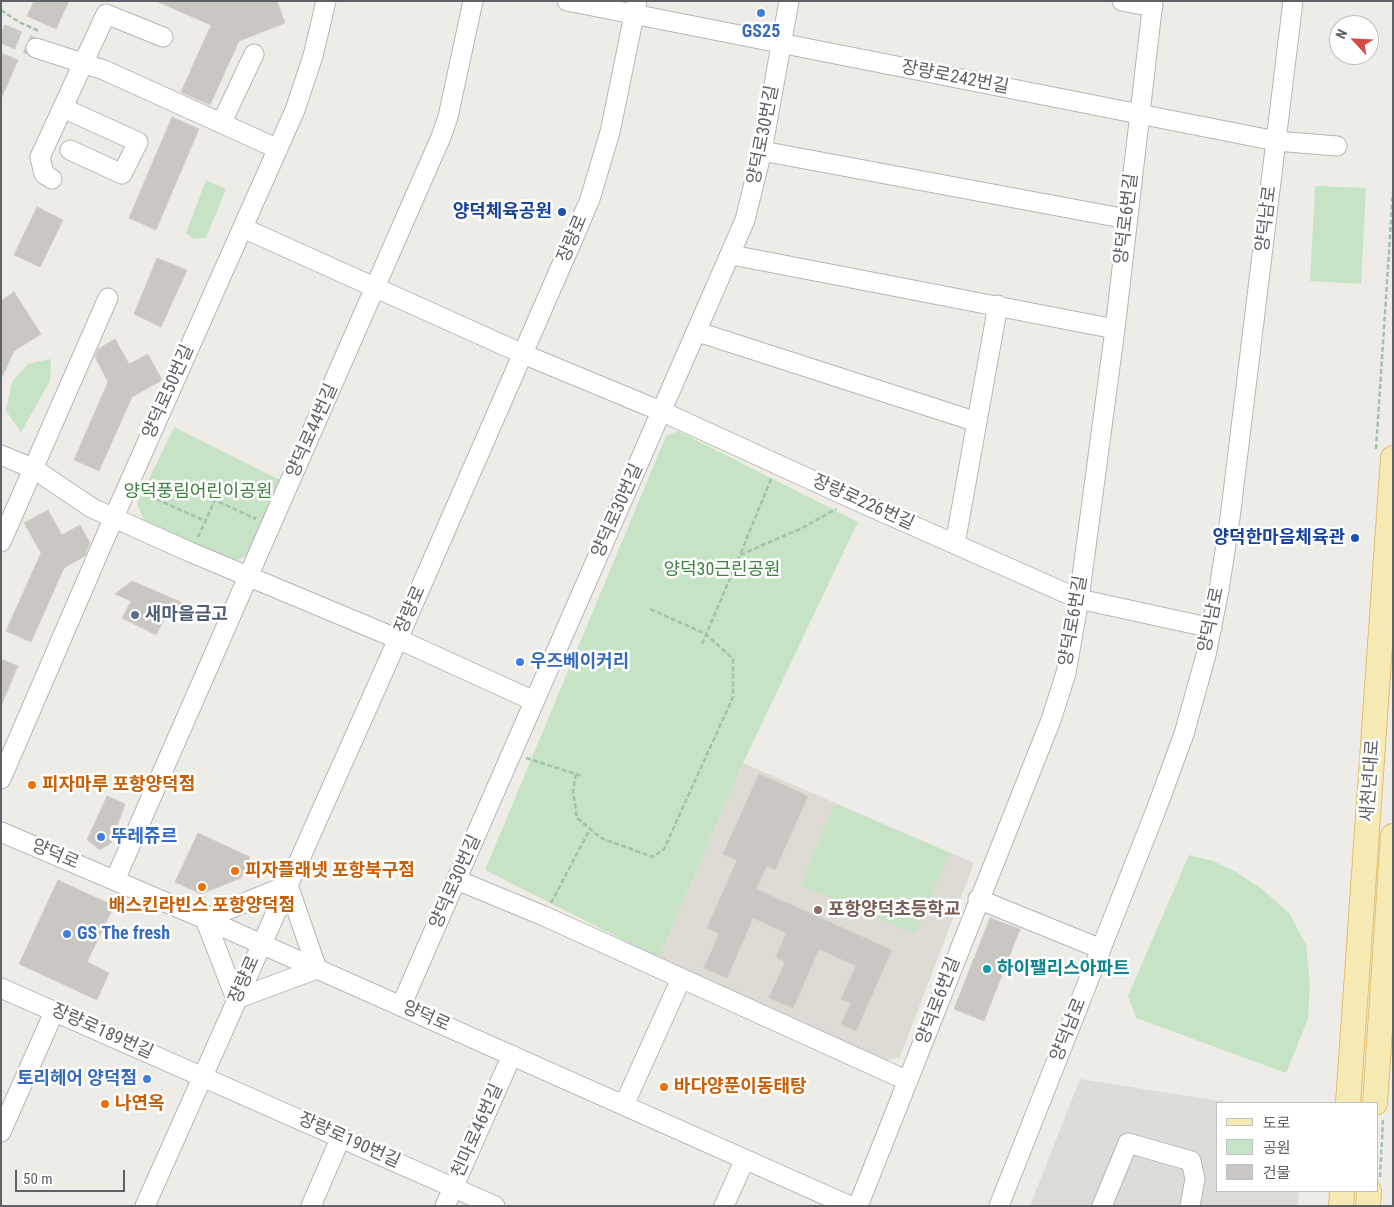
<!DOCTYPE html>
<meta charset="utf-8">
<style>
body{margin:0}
#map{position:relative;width:1394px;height:1207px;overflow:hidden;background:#eeece7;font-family:"Roboto Condensed","Noto Sans KR",sans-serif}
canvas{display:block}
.frame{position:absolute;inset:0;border:2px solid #5e6165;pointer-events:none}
.legend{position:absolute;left:1216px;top:1102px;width:162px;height:90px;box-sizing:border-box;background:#fff;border:1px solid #bfc0c1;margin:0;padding:6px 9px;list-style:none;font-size:15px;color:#5e6165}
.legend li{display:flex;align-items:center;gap:10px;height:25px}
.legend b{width:25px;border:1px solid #bfc0c1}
.north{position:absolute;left:1329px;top:15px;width:50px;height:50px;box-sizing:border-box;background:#fff;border:1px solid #bfc0c1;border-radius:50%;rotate:295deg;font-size:14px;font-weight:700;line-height:20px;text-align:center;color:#5e6165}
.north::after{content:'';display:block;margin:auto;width:18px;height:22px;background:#d64c45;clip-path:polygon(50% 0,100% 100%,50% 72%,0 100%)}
.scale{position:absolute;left:15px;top:1170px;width:110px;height:22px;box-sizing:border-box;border:2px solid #5e6165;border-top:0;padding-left:6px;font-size:15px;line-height:18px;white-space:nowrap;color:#5e6165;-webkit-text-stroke:4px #fff;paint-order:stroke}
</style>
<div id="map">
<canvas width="1394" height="1207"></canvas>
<div class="frame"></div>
<ul class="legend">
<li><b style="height:6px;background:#f6eab4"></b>도로</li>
<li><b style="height:14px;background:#c7e3c6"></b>공원</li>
<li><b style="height:14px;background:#cac7c3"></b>건물</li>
</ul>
<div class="north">N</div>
<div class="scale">50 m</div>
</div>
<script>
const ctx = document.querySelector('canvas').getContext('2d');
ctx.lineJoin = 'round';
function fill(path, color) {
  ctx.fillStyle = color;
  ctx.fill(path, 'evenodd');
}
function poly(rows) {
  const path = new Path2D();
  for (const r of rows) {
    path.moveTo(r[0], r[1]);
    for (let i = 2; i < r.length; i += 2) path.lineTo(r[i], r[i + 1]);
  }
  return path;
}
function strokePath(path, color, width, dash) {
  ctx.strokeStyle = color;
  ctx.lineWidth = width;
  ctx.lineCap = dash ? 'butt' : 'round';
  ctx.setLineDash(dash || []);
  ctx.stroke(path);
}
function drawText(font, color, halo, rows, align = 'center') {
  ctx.font = font + ' "Roboto Condensed","Noto Sans KR",sans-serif';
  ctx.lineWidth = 5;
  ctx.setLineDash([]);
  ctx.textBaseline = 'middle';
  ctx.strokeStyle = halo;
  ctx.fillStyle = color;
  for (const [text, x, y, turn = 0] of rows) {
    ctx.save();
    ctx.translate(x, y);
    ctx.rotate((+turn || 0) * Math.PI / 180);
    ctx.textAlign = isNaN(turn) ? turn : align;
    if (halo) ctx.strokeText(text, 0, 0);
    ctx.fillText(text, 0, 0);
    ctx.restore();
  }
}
const industrial = poly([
 [1080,1079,1232,1103,1218,1103,1218,1191,1299,1191,1298,1206,1030,1206]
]);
const education = poly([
 [743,763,974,863,900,1057,886,1061,659,958]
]);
const green = poly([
 [206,180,226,189,206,238,194,239,186,233],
 [1315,186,1366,188,1361,284,1310,281],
 [51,359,50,381,21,432,6,411,12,382,28,364],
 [174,427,282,481,250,554,235,561,144,521,137,504],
 [678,431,858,522,743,763,659,958,485,870,666,436],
 [835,804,950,853,915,934,800,885],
 [1189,855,1213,861,1236,872,1262,889,1289,913,1306,944,1310,985,1308,1019,1286,1073,1136,1018,1128,996]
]);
const building = poly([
 [34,1,69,1,56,29,27,16,34,1],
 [156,1,277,1,285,23,239,41,210,105,181,92,211,25,156,1],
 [1,53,18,60,1,99,1,53],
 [172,117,199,129,156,230,129,218,172,117],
 [37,207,63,220,40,267,14,255,37,207],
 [157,258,187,270,161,327,134,314,157,258],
 [14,292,41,334,14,351,1,379,1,301,14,292],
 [115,339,129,364,148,354,162,380,132,397,99,471,74,460,108,382,95,357,98,349,115,339],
 [48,510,62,535,80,525,90,543,85,556,64,568,31,642,6,631,41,553,24,523,48,510],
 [132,581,181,602,173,619,166,616,156,635,122,618,131,601,115,594,132,581],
 [1,659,18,666,1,706,1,659],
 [759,774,808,796,775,870,767,866,756,889,892,950,856,1031,841,1024,851,1003,841,999,856,966,819,949,793,1008,769,998,785,962,776,957,786,933,753,918,727,978,704,968,719,934,707,928,737,860,723,854,759,774],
 [107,796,125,804,111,843,100,850,87,840,107,796],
 [198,833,250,857,241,878,201,894,175,882,198,833],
 [58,880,114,906,87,962,109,973,97,1000,19,964,58,880],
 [990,918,1020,929,984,1021,954,1009,990,918]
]);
const minorTunnel = poly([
 [1,33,36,48]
]);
const path = poly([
 [1,10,19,22,39,31],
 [1376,449,1393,191],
 [771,479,740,555,804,527,836,509],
 [143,493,205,521],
 [198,537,215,500,256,519],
 [702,644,740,555],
 [526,758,582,776],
 [576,774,573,791,577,818,601,838,653,857,664,849,733,697,733,659,706,634,650,609],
 [551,903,590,829],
 [1380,1177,1383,1120]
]);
const minor = poly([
 [567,1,1276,141,1337,146],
 [1122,1,1153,7],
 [36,48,104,70,278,149],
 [63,108,138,142,122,174,70,150],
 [222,122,254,54],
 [762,151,1127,219],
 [52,179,44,174,40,157,106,14,163,37],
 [243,228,523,354,663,412,853,499,1079,599,1212,628],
 [732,255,1115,329],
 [698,332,977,422],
 [1,455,34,469,92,508,190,552,398,639,534,701],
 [1,542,108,298],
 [955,544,998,305],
 [1,779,114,517,295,110,313,56,326,1],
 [1,832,205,919,850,1206],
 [115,880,441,137,448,117,473,1],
 [457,880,544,916,908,1081],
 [288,885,317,969,236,999,205,919,288,885],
 [978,899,1101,949],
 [1,988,495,1206],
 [401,1006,745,220,762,151,789,1],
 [624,1105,681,979],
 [1,1132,54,1012],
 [145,1206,398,639,576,232,590,199,610,132,637,1],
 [311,1206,341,1137],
 [445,1206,512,1055],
 [724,1206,745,1159],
 [858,1206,1051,720,1066,673,1079,599,1115,329,1153,1],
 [999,1206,1156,810,1184,734,1206,655,1219,590,1230,518,1293,1],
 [1102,1206,1128,1143,1191,1161,1195,1179,1190,1206]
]);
const major = poly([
 [1348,1103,1393,458],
 [1375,1103,1393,836],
 [1341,1206,1342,1191],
 [1368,1206,1369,1191]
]);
const markers = [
 [761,13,5,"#3f7fe0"],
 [562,212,5,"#1a4fb4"],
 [1355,538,5,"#1a4fb4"],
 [135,615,5,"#5c6f8a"],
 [520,662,5,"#3f7fe0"],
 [32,785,5,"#e8710a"],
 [101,837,5,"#3f7fe0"],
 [235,871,5,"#e8710a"],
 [202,887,5,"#e8710a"],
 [818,910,5,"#8d6e63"],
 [67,934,5,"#3f7fe0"],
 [987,969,5,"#0f9aa8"],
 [147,1079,5,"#3f7fe0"],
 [664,1087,5,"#e8710a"],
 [105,1104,5,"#e8710a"]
];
const shopNames = [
 ["GS25",761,32,"center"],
 ["우즈베이커리",530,662],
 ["뚜레쥬르",111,837],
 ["GS The fresh",77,934],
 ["토리헤어 양덕점",137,1079,"right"]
];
const streetNames = [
 ["장량로242번길",955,78,11],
 ["양덕로30번길",764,135,-79],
 ["양덕로6번길",1127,219,-83],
 ["양덕남로",1267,219,-83],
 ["장량로",573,239,-67],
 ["양덕로50번길",169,392,-66],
 ["양덕로44번길",313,431,-66],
 ["장량로226번길",863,503,24],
 ["양덕로30번길",618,511,-66],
 ["장량로",411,610,-66],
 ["양덕남로",1212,620,-78],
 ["양덕로6번길",1074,621,-80],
 ["새천년대로",1371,781,-86],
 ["양덕로",55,855,23],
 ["양덕로30번길",456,882,-66],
 ["장량로",245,980,-66],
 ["양덕로6번길",939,1001,-69],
 ["양덕로",426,1017,24],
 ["양덕남로",1069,1030,-68],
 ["장량로189번길",102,1032,24],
 ["천마로46번길",478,1131,-66],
 ["장량로190번길",349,1141,24]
];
const transitNames = [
 ["양덕체육공원",552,212],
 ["양덕한마음체육관",1345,538]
];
const parkNames = [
 ["양덕풍림어린이공원",198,492],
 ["양덕30근린공원",722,570]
];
const serviceNames = [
 ["새마을금고",145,615]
];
const foodNames = [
 ["피자마루 포항양덕점",42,785],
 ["피자플래넷 포항북구점",245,871],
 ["배스킨라빈스 포항양덕점",202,906,"center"],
 ["바다양푼이동태탕",674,1087],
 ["나연옥",115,1104]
];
const educationNames = [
 ["포항양덕초등학교",828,910]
];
const cultureNames = [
 ["하이팰리스아파트",997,969]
];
fill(industrial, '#dddcd9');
fill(education, '#dedbd5');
fill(green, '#c7e3c6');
fill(building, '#cac7c3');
strokePath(building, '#d3cec5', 1);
strokePath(minorTunnel, '#cac9c6', 19, [19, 9]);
strokePath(minor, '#b4b6ba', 21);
strokePath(major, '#e2be6c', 26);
strokePath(path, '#a0c3a9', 2.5, [5, 2.5]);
strokePath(minor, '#fff', 19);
strokePath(major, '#f6eab4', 24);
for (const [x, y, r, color] of markers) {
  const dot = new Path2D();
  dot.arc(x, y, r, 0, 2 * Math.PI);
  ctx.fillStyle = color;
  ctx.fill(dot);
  strokePath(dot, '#fff', 2);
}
drawText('bold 18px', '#366cbe', '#fff', shopNames, 'left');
drawText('18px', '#5e6165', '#fff', streetNames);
drawText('bold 18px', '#164399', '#fff', transitNames, 'right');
drawText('18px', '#408241', '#fff', parkNames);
drawText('bold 18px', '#4e5e75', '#fff', serviceNames, 'left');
drawText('bold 18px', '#c56008', '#fff', foodNames, 'left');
drawText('bold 18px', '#785e54', '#fff', educationNames, 'left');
drawText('bold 18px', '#0d838f', '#fff', cultureNames, 'left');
</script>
